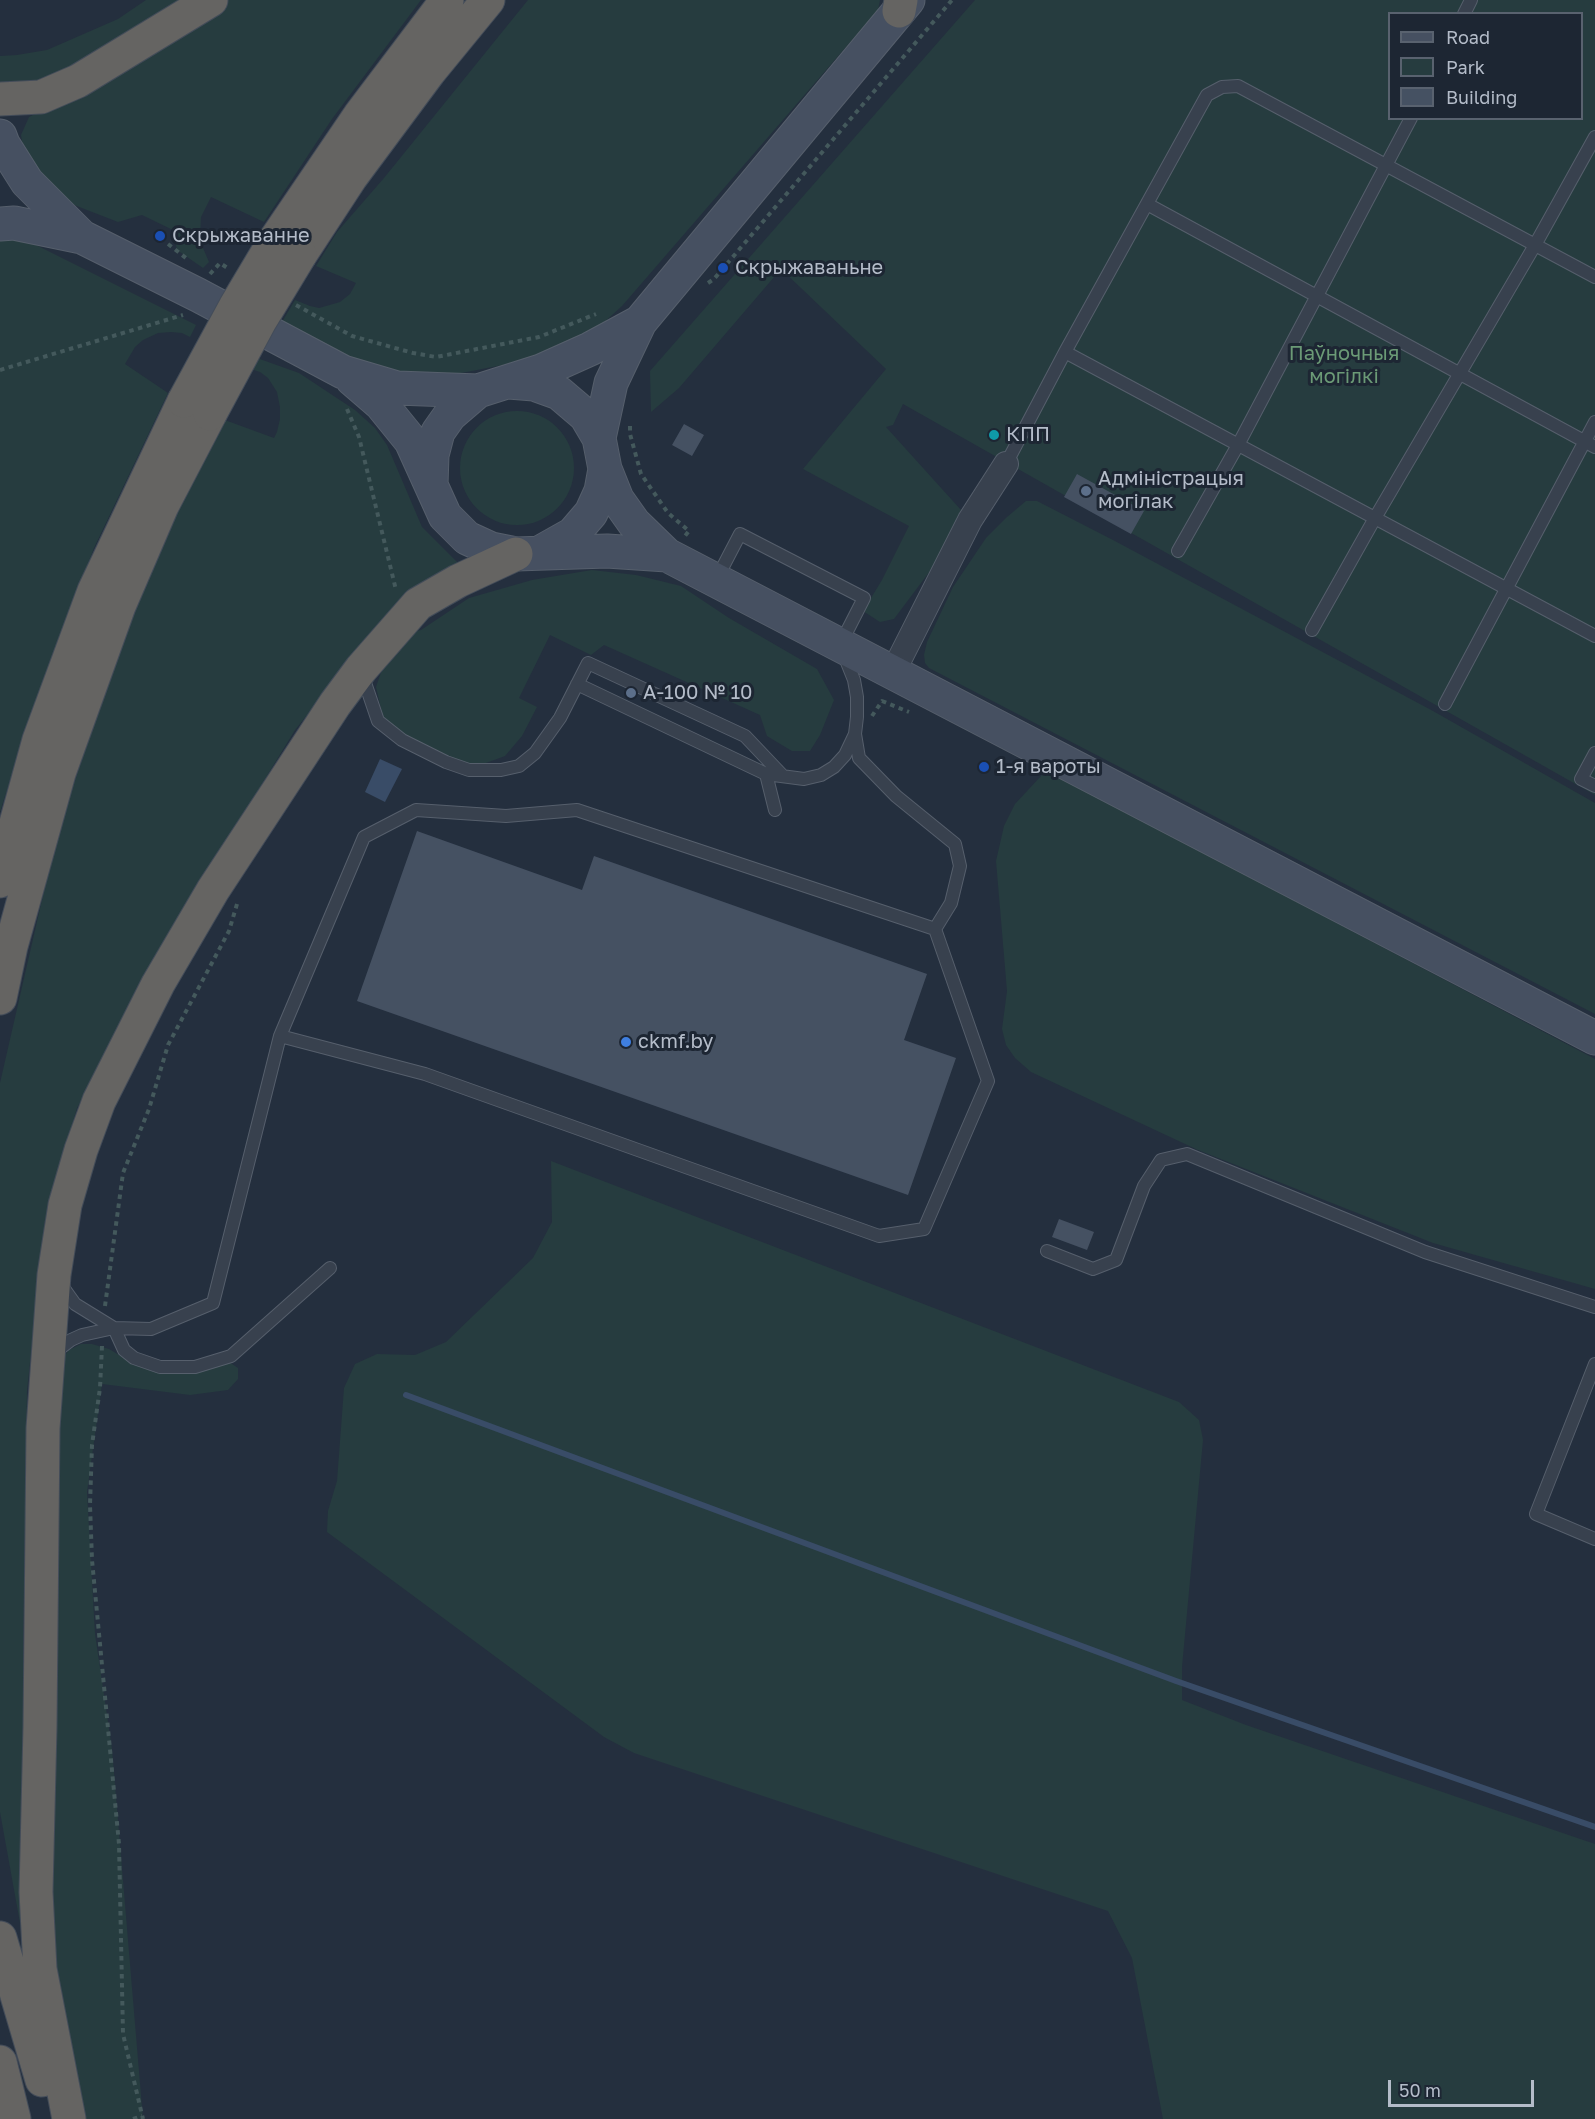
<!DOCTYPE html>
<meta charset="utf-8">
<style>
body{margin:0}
#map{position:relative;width:1595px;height:2119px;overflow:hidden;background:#242f3e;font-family:"Golos Text",sans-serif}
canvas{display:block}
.legend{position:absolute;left:1388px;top:12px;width:195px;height:108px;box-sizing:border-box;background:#1d2633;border:2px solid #59626f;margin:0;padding:8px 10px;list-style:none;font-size:18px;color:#b4bcc9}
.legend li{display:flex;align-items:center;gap:12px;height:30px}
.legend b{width:30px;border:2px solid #59626f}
.scale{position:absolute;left:1388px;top:2080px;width:146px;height:27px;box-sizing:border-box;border:3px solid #b4bcc9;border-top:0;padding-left:8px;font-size:18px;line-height:21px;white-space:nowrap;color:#b4bcc9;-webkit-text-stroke:4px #1d2633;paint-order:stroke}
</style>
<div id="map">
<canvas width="1595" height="2119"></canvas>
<ul class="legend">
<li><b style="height:8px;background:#465061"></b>Road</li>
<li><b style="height:16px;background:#263c3f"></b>Park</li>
<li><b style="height:16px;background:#455162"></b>Building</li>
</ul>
<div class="scale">50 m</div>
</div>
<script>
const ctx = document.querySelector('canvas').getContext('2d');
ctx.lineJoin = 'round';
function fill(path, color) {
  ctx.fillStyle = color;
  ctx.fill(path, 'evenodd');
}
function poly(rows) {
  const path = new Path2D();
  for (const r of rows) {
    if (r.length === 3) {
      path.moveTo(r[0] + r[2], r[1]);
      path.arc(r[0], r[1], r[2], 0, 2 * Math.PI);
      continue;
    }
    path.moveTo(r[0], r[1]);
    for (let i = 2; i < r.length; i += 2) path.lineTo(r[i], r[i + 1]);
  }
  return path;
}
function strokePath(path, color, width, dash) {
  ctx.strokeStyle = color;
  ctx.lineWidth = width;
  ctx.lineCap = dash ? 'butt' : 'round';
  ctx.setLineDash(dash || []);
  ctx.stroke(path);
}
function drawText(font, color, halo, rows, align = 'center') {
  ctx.font = font + ' "Golos Text",sans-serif';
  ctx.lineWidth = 6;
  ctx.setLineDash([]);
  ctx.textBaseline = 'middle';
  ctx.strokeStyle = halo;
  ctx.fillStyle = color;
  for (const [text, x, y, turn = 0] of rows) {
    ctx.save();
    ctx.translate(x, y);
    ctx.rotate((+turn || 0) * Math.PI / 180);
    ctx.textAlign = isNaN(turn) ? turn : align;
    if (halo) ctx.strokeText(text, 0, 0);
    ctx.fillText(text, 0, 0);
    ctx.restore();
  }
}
const green = poly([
 [146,0,187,0,84,62,34,87,0,87,0,56,17,55,47,50,118,19],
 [225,0,421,0,332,119,264,222,211,197,201,217,200,241,209,262,203,268,177,250,173,230,142,215,118,222,69,203,42,183,24,154,21,135,29,117,87,87],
 [528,0,880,0,878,10,622,306,579,345,534,359,430,379,355,361,282,322,295,300,310,306,319,308,340,302,350,294,356,283,316,266,337,232,384,178],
 [975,0,1595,0,1595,795,903,404,893,425,886,427,961,510,933,567,894,619,880,622,863,611,882,580,909,526,803,469,886,369,781,269,679,388,651,412,650,371],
 [1390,14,1582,14,1582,118,1390,118],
 [0,235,28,241,196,325,190,337,182,333,171,332,158,333,143,340,135,347,125,364,168,393,94,548,34,706,0,812],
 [257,358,299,373,355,410,375,428,387,445,422,527,462,567,389,613,295,730,171,933,77,1108,45,1220,27,1391,23,1652,28,1743,22,1934,0,1812,0,1083,58,830,130,619,210,437,222,419,274,438,277,432,280,419,280,407,277,392,268,378,260,372,251,369],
 [517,468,57],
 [1026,501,1037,501,1113,540,1433,711,1595,803,1595,1014,929,668,925,663,924,655,927,642,953,587,986,538,1007,517],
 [592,570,636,575,681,586,729,618,817,669,834,700,820,735,810,751,792,751,767,736,760,715,604,645,591,655,550,635,519,698,537,707,522,736,505,756,486,763,463,763,423,746,384,722,376,687,389,649,407,633,421,630,469,598,532,580],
 [1052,773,1595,1059,1595,1289,1433,1243,1198,1150,1031,1072,1015,1058,1006,1045,1002,1029,1007,991,996,861,1004,826,1015,804,1042,775],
 [551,1161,1179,1402,1199,1420,1203,1440,1182,1667,1182,1700,1246,1725,1595,1844,1595,2119,1163,2119,1132,1958,1108,1911,634,1753,604,1737,327,1532,328,1511,337,1481,344,1388,355,1364,377,1354,415,1355,446,1342,533,1258,552,1222],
 [81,1344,92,1344,109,1349,134,1364,159,1371,229,1362,238,1368,238,1379,228,1390,190,1395,102,1384,87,1492,95,1634,112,1749,143,2119,82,2119,57,1997,51,1883,60,1361,69,1350]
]);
const water = poly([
 [380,759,402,769,385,802,365,792]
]);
const stream = poly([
 [406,1395,1176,1681,1595,1827]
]);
const building = poly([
 [684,424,704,435,692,456,672,445],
 [1077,474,1144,511,1131,534,1064,497],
 [417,831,582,890,594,856,927,974,904,1040,956,1058,908,1195,357,1001],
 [1059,1219,1094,1232,1087,1250,1052,1237]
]);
const path = poly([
 [168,244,186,258],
 [210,274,220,263,229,269],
 [708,283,714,279,952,0],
 [296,305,352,336,413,353,436,357,539,337,596,314],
 [0,370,183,315],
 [347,409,359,437,396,590],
 [630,426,630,434,641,474,668,513,689,531,685,536],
 [872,716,882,701,909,712],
 [105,1306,123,1173,149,1109,168,1045,229,931,237,904],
 [102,1346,100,1388,92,1445,90,1505,92,1560,119,1844,123,2034,143,2119],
 [133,2119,142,2116]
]);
const service = poly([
 [1464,14,1471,0],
 [1147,204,1595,447],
 [1065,352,1595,636],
 [1006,464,1065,352,1207,95,1222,87,1238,86,1595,277],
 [1178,551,1238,445,1411,118],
 [1312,630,1375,518,1535,245,1595,137],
 [362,674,378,721,402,740,446,762,469,770,501,770,519,766,535,753,560,718,588,663,745,736,782,775],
 [577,684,766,774,804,779,821,775,834,767,845,755,855,734,857,717,857,697,854,680,840,645,864,598,740,534,716,580],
 [1445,704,1595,422],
 [1595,753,1581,779,1595,786],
 [766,774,775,810],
 [280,1036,425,1074,879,1236,924,1229,988,1081,935,929,951,903,960,866,955,844,896,796,859,758,855,734],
 [1047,1251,1093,1269,1116,1260,1144,1186,1161,1160,1187,1154,1425,1252,1595,1307],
 [60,1283,75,1304,114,1328,124,1350,134,1358,160,1367,195,1367,231,1356,330,1268],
 [54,1353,71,1340,82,1335,114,1328,151,1329,213,1303,280,1036,364,837,416,810,506,816,577,810,935,929],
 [1595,1364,1536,1514,1595,1539]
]);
const minor = poly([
 [892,674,970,520,1006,464]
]);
const secondary = poly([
 [908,0,640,322,611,383,599,438,605,469,617,499,634,523,667,555,1595,1038],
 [0,136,3,144,27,182,82,237],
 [0,224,14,223,82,237,198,295,343,372,397,388,478,391],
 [352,379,381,404,411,441,445,516,467,538,491,549,516,554,607,551,667,555],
 [509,382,534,384,559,393,586,416,599,438],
 [431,485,432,455,438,432,450,415,478,391,541,371,590,349,640,322],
 [541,552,573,534,591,513,601,491,605,469]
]);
const trunk = poly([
 [899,11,901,0],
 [0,99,41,97,78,81,211,0],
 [275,240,360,115,447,0],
 [300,255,351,177,429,72,488,0],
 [0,881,39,740,94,591,184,401],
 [0,998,11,946,59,773,119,606,162,506,210,414],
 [0,1938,42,2080],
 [0,2062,14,2119],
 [69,2119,40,1969,36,1892,40,1727,43,1428,54,1275,65,1205,81,1150,99,1101,158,984,213,890,335,704,361,669,418,604,458,581,516,554]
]);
const trunkBridge = poly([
 [184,401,235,307,275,240],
 [210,414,260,321,300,255]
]);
const markers = [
 [160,236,6,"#1a4fb4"],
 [723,268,6,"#1a4fb4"],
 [994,435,6,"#0f9aa8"],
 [1086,491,6,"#5c6f8a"],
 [631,693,6,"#5c6f8a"],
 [984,767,6,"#1a4fb4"],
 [626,1042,6,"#3f7fe0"]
];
const poiNames = [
 ["Скрыжаванне",172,236],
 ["Скрыжаваньне",735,268],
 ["КПП",1006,435],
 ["Адміністрацыя",1098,479],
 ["могілак",1098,502],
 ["А-100 № 10",643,693],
 ["1-я вароты",996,767],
 ["ckmf.by",638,1042]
];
const parkNames = [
 ["Паўночныя",1344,354],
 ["могілкі",1344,377]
];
fill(green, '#263c3f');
fill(water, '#394c67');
strokePath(stream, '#394c67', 6);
fill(building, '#455162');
strokePath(service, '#565f6c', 14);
strokePath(minor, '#565f6c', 26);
strokePath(secondary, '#565f6c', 35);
strokePath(trunk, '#434c59', 35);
strokePath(path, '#44595c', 4, [4.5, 4.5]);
strokePath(service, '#38414e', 12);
strokePath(minor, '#38414e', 24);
strokePath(secondary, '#465061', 33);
strokePath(trunk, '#656462', 33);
strokePath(trunkBridge, '#434c59', 35, []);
strokePath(trunkBridge, '#656462', 33);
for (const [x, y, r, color] of markers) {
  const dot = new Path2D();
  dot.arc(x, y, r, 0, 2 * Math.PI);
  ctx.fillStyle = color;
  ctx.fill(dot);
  strokePath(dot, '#1d2633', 2);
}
drawText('20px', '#b4bcc9', '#1d2633', poiNames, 'left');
drawText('20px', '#6b9a76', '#1d2633', parkNames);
</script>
